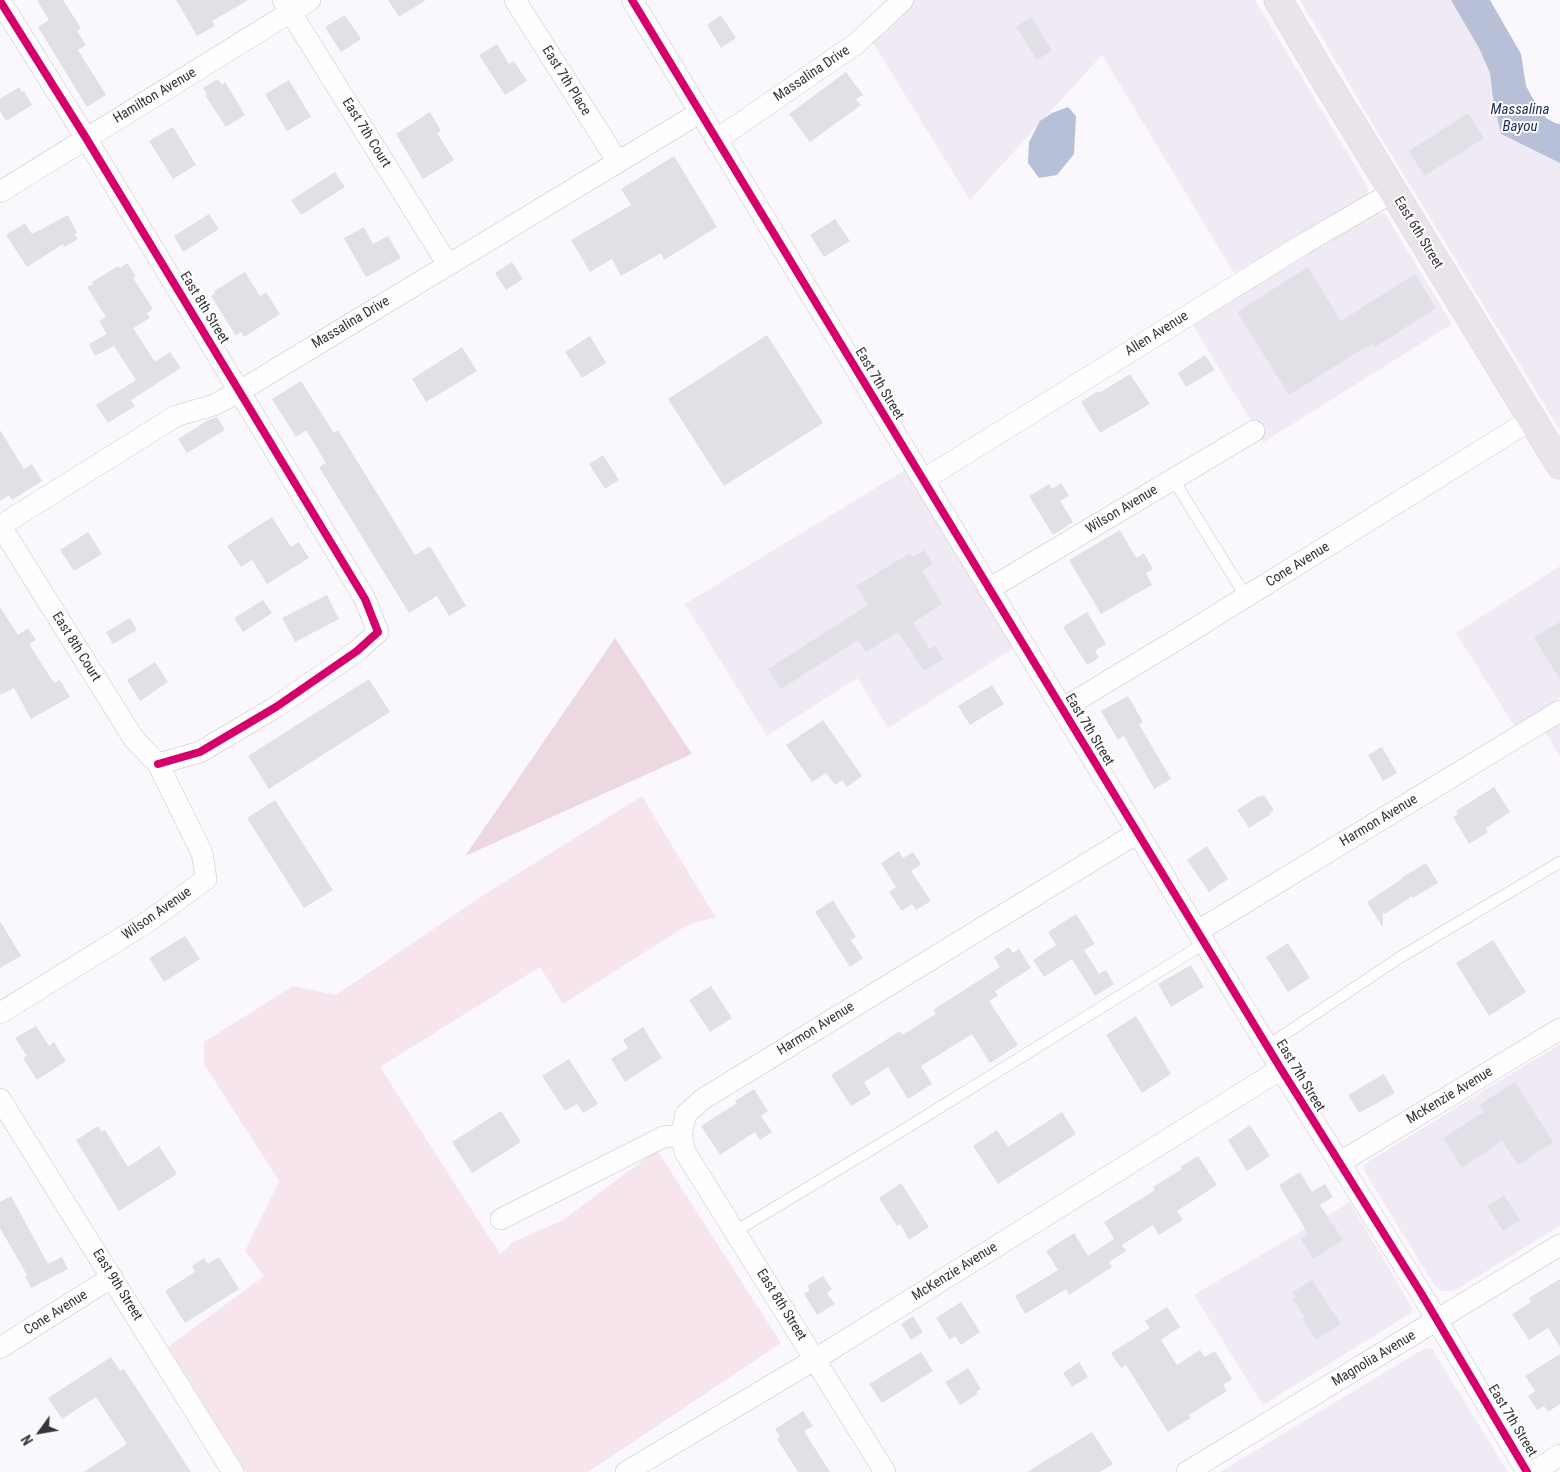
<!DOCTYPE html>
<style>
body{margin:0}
#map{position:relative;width:1560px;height:1472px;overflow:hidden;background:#fbf8fd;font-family:"Roboto Condensed",sans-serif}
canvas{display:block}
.north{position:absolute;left:15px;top:1407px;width:50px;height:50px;-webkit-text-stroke:4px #fff;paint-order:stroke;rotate:238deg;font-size:14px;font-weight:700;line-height:20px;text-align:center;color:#363438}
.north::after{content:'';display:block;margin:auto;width:18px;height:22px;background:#363438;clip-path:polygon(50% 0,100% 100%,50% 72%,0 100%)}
</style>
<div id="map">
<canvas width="1560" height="1472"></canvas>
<div class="north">N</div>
</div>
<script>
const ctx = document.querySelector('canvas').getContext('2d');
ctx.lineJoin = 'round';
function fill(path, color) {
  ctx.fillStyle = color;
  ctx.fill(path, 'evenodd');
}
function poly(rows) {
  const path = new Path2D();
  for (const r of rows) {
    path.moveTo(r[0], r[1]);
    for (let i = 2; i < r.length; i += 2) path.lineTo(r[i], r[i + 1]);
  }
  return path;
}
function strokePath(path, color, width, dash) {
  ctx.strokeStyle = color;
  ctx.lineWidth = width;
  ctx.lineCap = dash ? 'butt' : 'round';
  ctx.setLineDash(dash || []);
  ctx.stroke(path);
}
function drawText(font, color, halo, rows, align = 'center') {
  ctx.font = font + ' "Roboto Condensed",sans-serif';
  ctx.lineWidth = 4;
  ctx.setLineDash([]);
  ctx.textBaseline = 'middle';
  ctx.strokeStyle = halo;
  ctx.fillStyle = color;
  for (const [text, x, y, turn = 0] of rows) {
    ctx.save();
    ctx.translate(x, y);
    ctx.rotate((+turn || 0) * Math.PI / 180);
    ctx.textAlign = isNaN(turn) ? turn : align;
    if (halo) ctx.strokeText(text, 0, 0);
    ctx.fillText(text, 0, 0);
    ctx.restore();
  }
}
const built = poly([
 [912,0,1255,0,1365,182,1368,189,1367,194,1363,199,1234,273,1102,55,970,200,870,38],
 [1300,0,1469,0,1519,84,1501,134,1560,163,1560,430,1369,118],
 [1379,213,1384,213,1387,217,1452,324,1264,442,1190,321,1374,214],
 [905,470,1014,648,888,728,857,678,767,736,685,604],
 [1560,566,1560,698,1515,727,1456,633],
 [1560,721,1560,756,1544,730],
 [1560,1044,1560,1226,1454,1291,1441,1291,1434,1285,1368,1177,1364,1171,1365,1165,1369,1161],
 [1350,1202,1411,1306,1411,1313,1263,1405,1194,1295],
 [1425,1348,1432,1349,1434,1352,1508,1472,1220,1472]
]);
const green = poly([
 [642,796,716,918,696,922,683,928,563,1004,540,967,380,1067,500,1254,513,1242,563,1220,657,1150,781,1343,588,1472,246,1472,168,1347,264,1276,245,1251,279,1181,204,1064,204,1042,293,986,336,995,482,896]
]);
const forest = poly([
 [615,638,692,754,465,856]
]);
const water = poly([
 [1451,0,1490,0,1521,54,1526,86,1532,97,1546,118,1555,123,1560,124,1560,163,1501,134,1493,98,1490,73,1479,48],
 [1068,107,1076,116,1074,154,1057,175,1039,178,1028,163,1029,142,1040,121,1052,113]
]);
const building = poly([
 [37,0,63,0,81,28,77,31,86,45,78,50,106,95,87,107,38,27,49,20],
 [176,0,248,0,212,21,215,26,197,36],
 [388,0,426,0,399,17],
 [345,15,361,39,341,52,325,27],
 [721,15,736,38,721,48,707,25],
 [1031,17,1052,50,1037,60,1016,27],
 [497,44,509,64,514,61,527,81,505,95,479,55],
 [846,72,863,95,856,99,861,105,810,142,789,114],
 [218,79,222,85,225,82,245,115,226,127,205,95,207,94,203,88],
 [289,80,311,117,287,131,265,94],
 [19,87,22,92,24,91,32,105,6,121,0,111,0,99],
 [430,112,441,131,437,133,454,160,423,179,396,134],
 [1468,113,1484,138,1424,176,1409,151],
 [173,127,196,165,173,179,149,141],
 [674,156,717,227,664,260,661,253,621,276,612,259,590,272,571,240,631,205,621,189],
 [335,172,345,187,301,215,291,200],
 [209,214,219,229,183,252,174,236],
 [68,215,77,233,75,234,78,239,64,247,63,244,27,267,6,235,25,223,32,234],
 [835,219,850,241,824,257,810,235],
 [364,227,373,244,388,236,401,258,366,277,344,238],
 [512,262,523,279,506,290,495,273],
 [127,263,136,276,133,278,153,309,147,313,150,318,133,328,155,362,170,352,181,368,131,400,135,406,108,423,96,405,136,380,114,346,95,356,89,344,107,334,99,321,106,317,87,287,93,284,92,282,118,266,120,268],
 [1308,267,1341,321,1415,274,1436,308,1375,347,1373,344,1368,347,1367,346,1289,395,1237,312],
 [245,272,260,296,266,292,280,314,244,337,241,332,236,336,211,296,215,293,214,291],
 [767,335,823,423,724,486,668,399],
 [590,336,606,363,582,378,565,352],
 [462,347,477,371,426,402,412,379],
 [1205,355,1215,370,1186,387,1178,373],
 [1130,374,1150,404,1100,433,1081,402,1098,391,1099,393],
 [301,381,334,433,338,430,415,555,430,546,466,606,449,616,437,596,409,613,319,467,326,463,306,430,296,437,272,399],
 [217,417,225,430,187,453,178,439,208,420],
 [0,430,24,469,32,464,42,481,12,500,9,495,0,501],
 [603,455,619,480,605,489,589,464],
 [1061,483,1069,496,1060,501,1073,522,1053,535,1029,496,1049,484,1052,489],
 [272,517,291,547,299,542,309,558,267,584,252,560,241,567,227,546],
 [1120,530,1136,558,1144,553,1153,569,1146,573,1152,585,1101,614,1069,560],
 [88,532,102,554,74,571,60,550],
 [924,550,933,564,922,571,942,604,913,623,929,649,935,646,943,659,924,671,898,632,866,652,858,640,781,689,768,669,868,605,856,586,910,553,913,557],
 [327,595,339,619,295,642,282,618],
 [263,600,272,613,243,632,234,618],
 [0,607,18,635,28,628,36,640,29,644,54,683,60,680,70,697,31,719,14,688,0,695],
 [1087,612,1106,644,1095,651,1099,658,1087,665,1063,627],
 [130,618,137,630,113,644,106,632],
 [1560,622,1560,680,1534,637],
 [155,662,168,682,140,701,127,680],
 [369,679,390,712,269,789,248,756],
 [992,685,1004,704,970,725,958,706],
 [1128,696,1143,722,1139,724,1171,779,1154,789,1124,736,1118,740,1101,711],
 [823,720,862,776,847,787,842,780,835,785,826,773,812,782,786,745],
 [1382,747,1397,773,1383,781,1368,755],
 [1494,787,1510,812,1486,828,1488,832,1469,844,1453,817,1458,814,1456,811],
 [1264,795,1274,810,1269,813,1271,814,1249,828,1237,810,1259,796,1260,797],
 [275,800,333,890,304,908,247,818],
 [1207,846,1228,879,1209,892,1187,860],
 [899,851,903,858,913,852,921,864,911,871,931,901,916,910,912,904,902,911,889,892,896,887,881,863],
 [1426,863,1438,883,1413,898,1412,896,1385,914,1383,912,1383,928,1367,902,1402,879,1401,878],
 [833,900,856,937,851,940,863,958,850,967,815,912],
 [1076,914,1095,944,1084,950,1099,974,1106,970,1114,984,1095,996,1072,959,1044,977,1033,960,1056,945,1048,932],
 [0,921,21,956,0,968],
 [185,936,200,959,164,982,149,958],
 [1493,940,1526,992,1489,1016,1456,963],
 [1288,943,1310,978,1288,992,1266,957],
 [1009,947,1013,953,1019,949,1031,968,995,991,998,996,989,1001,1018,1045,990,1063,972,1034,921,1066,932,1084,908,1099,888,1067,864,1082,871,1094,851,1106,831,1075,900,1031,902,1035,936,1014,933,1010,1000,967,994,957],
 [1191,965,1204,987,1171,1007,1158,984],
 [711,986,732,1018,710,1032,689,1000],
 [1136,1016,1171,1074,1142,1093,1106,1035],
 [36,1026,49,1046,54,1042,66,1061,37,1080,23,1058,27,1056,15,1038],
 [643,1027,662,1058,625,1082,611,1059,628,1048,623,1040],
 [569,1059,598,1104,583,1113,577,1104,565,1111,542,1076],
 [1384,1074,1395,1093,1359,1113,1348,1095],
 [1515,1082,1553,1142,1518,1165,1502,1141,1462,1168,1443,1138,1484,1112,1479,1105],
 [754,1089,768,1111,761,1116,772,1132,760,1140,755,1132,720,1155,701,1126,737,1103,735,1101],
 [501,1111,521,1142,472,1173,452,1142],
 [1062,1112,1076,1134,998,1184,973,1146,997,1130,1008,1147],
 [1250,1125,1270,1156,1247,1171,1228,1140],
 [98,1126,102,1132,105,1130,128,1167,159,1146,177,1174,119,1211,76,1140],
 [1198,1156,1217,1185,1177,1211,1183,1220,1159,1235,1153,1225,1122,1245,1126,1251,1109,1262,1112,1267,1069,1295,1066,1289,1025,1314,1015,1296,1058,1270,1046,1251,1074,1233,1088,1256,1114,1239,1104,1222,1155,1190,1153,1187,1182,1169,1180,1167],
 [1300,1172,1312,1192,1325,1184,1333,1197,1320,1205,1343,1240,1313,1259,1301,1239,1308,1234,1279,1185],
 [901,1183,929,1227,909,1240,900,1224,897,1226,879,1198],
 [1504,1195,1520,1220,1503,1231,1487,1206],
 [11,1196,48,1264,62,1257,68,1269,31,1288,25,1276,27,1275,0,1228,0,1202],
 [219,1257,239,1289,185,1323,165,1291,195,1272,192,1266,204,1258,208,1264],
 [823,1276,832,1289,827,1293,835,1304,817,1315,804,1294,810,1290,807,1286],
 [1560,1279,1560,1347,1548,1328,1529,1340,1512,1314,1531,1302,1529,1298],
 [1312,1280,1341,1324,1316,1340,1302,1319,1305,1318,1293,1299,1296,1297,1293,1292],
 [961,1302,980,1332,961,1345,955,1336,950,1340,936,1318],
 [1167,1307,1180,1327,1161,1340,1177,1365,1200,1350,1205,1357,1215,1351,1232,1379,1223,1385,1227,1391,1189,1415,1191,1418,1168,1432,1126,1365,1121,1368,1111,1353,1150,1328,1145,1321],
 [913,1316,923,1332,911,1340,901,1324],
 [921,1352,933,1371,882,1403,869,1384],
 [1560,1354,1560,1404,1548,1412,1544,1406,1537,1410,1528,1396,1535,1391,1525,1376],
 [111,1357,120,1371,124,1369,191,1472,83,1472,127,1444,96,1397,62,1419,48,1398],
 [1079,1362,1088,1377,1072,1387,1063,1373],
 [968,1368,981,1389,976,1392,978,1394,960,1405,945,1382],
 [803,1411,813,1426,804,1431,830,1472,798,1472,777,1439,780,1437,775,1429],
 [1092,1432,1113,1464,1100,1472,1027,1472]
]);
const lane = poly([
 [1173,479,1246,597],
 [1267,1046,1399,958,1560,862],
 [736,1231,905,1129,1205,943]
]);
const street = poly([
 [283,0,448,265],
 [515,0,618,162],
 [632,0,1281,1069,1421,1293,1527,1472],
 [0,1,86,138,365,599,378,632,357,651,276,707,200,752,158,764],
 [716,140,857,43,903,0],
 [0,192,310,0],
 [923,480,1305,243,1393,192],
 [0,525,134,739,158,764,202,853,206,879,149,921,0,1013],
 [0,526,176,416,214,405,240,391,699,113],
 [989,589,1254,431],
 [1062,709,1173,642,1532,419],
 [1198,931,1560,711],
 [0,1099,233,1472],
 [1339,1163,1560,1029],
 [501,1219,663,1137,681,1135],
 [0,1348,112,1277],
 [626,1472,814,1360,1281,1069],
 [885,1472,685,1152,681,1135,686,1114,703,1099,1137,833],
 [1187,1472,1560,1245],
 [1533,1472,1560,1455]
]);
const primary = poly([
 [1278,0,1324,78,1560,465]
]);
const cycleway = poly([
 [632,0,1281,1069,1421,1293,1527,1472],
 [0,1,86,138,365,599,378,632,357,651,276,707,200,752,158,764]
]);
const streetNames = [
 ["Massalina Drive",812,74,-34],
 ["East 7th Place",566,81,58],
 ["Hamilton Avenue",155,96,-31],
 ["East 7th Court",366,133,58],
 ["East 6th Street",1418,233,59],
 ["East 8th Street",204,308,59],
 ["Massalina Drive",351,323,-31],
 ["Allen Avenue",1157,334,-32],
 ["East 7th Street",879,384,59],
 ["Wilson Avenue",1122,510,-31],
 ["Cone Avenue",1298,565,-32],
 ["East 8th Court",76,647,58],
 ["East 7th Street",1089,730,59],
 ["Harmon Avenue",1379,821,-31],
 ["Wilson Avenue",157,914,-35],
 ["Harmon Avenue",816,1029,-32],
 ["East 7th Street",1300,1076,59],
 ["McKenzie Avenue",1450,1096,-31],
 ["McKenzie Avenue",955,1272,-32],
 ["East 9th Street",117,1285,58],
 ["East 8th Street",781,1305,58],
 ["Cone Avenue",56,1313,-32],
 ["Magnolia Avenue",1374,1359,-31],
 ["East 7th Street",1512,1421,59]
];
const waterNames = [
 ["Massalina",1520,110],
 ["Bayou",1520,127]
];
fill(built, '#f0eaf5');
fill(green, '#f7e5ee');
fill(forest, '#edd8e2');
fill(water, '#b7c0d6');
fill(building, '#e1e0e7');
strokePath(lane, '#c5c3c7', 12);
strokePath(street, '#c5c3c7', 22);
strokePath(primary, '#d5d4d6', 29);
strokePath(lane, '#fefeff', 11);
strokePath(street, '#fefeff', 21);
strokePath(primary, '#eae4ea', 28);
strokePath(cycleway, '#d6006c', 8);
drawText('14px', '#363438', '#fff', streetNames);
drawText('italic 15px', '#192b52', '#fff', waterNames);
</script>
